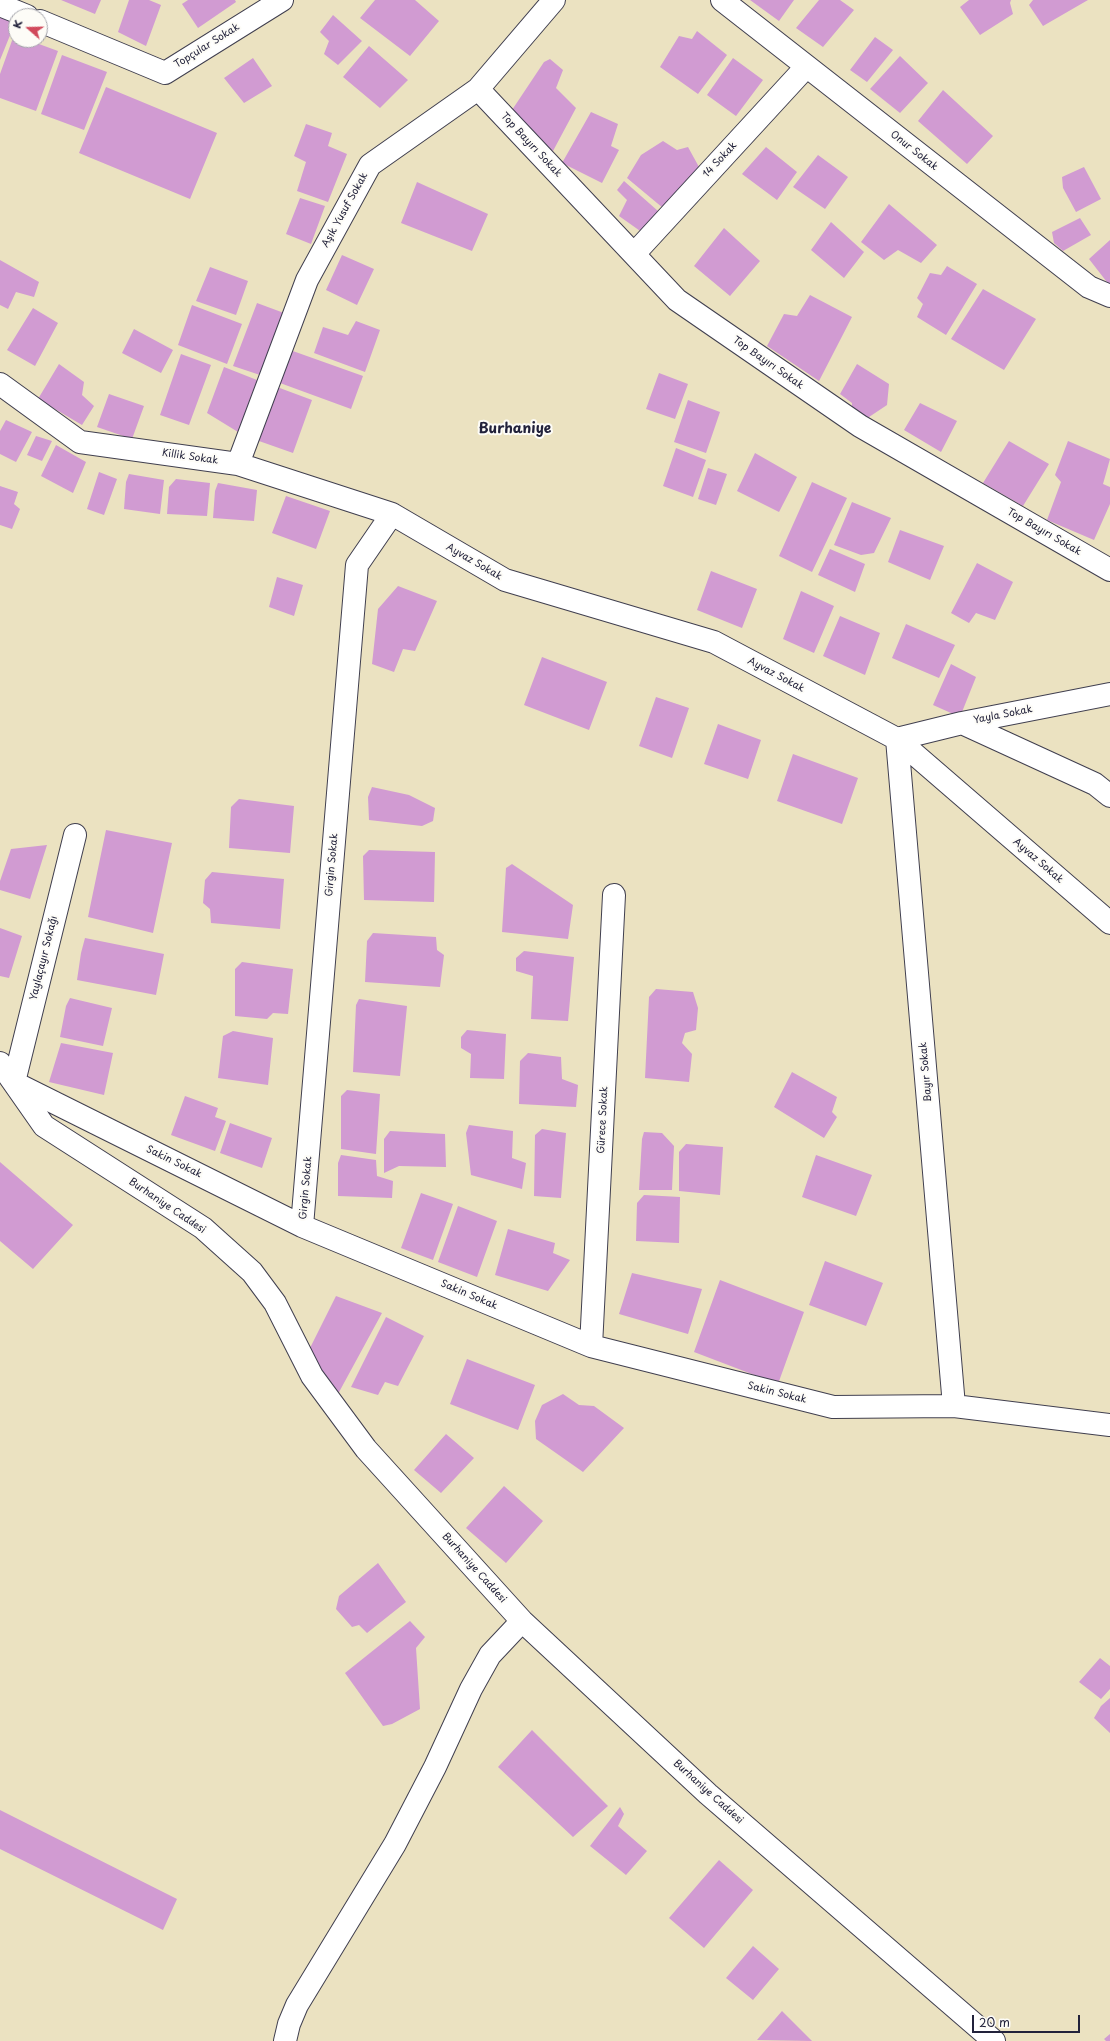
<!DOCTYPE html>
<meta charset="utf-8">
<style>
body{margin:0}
#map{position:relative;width:1110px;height:2041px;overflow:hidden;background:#ebe2c1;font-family:"Playpen Sans",sans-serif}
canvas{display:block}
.north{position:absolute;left:8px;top:8px;width:40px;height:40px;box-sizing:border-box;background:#fdfcf7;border:1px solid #a5a5ac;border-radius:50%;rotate:290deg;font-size:11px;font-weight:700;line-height:16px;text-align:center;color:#22223b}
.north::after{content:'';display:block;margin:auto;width:14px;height:18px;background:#d1495b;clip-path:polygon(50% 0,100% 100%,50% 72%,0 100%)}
.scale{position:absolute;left:972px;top:2015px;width:108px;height:18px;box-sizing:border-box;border:2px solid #22223b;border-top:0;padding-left:5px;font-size:12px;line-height:14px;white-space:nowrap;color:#22223b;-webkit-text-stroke:3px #fdfcf7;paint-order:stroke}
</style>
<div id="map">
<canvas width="1110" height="2041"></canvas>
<div class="north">K</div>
<div class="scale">20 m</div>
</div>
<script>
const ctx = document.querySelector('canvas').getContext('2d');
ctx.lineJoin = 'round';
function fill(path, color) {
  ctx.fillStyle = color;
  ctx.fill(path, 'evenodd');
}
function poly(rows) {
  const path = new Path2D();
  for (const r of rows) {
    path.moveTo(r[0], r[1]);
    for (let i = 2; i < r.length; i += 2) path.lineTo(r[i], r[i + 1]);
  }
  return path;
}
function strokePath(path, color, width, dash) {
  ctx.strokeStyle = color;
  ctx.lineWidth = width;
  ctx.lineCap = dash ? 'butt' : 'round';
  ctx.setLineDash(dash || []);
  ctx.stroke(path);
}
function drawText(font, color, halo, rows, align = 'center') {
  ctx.font = font + ' "Playpen Sans",sans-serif';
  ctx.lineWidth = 4;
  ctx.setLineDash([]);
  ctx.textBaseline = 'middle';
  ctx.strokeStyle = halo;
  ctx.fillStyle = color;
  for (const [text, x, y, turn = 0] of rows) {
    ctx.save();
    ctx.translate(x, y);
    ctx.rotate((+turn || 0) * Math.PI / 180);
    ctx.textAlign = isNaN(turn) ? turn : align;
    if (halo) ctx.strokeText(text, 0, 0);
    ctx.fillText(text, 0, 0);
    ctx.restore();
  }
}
const building = poly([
 [61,0,101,0,95,14],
 [129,0,149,0,161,5,146,46,118,32],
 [188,0,235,0,236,2,198,28,182,4],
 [375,0,415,0,439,21,410,56,360,18],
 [750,0,794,0,779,21],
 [819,0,840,0,854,10,823,47,796,28],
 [969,0,1011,0,1010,3,1013,14,980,35,960,7],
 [1033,0,1088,0,1043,26,1029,5],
 [333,15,362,41,338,65,324,54,329,41,320,32],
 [0,17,15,23,0,60],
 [697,31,727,55,698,94,660,67,679,36,692,39],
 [14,35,16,36,16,40,28,40,58,51,36,111,0,98,0,74],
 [875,37,893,50,867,82,850,70],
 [369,46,408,80,380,108,343,77],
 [62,55,107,72,84,130,41,114],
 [900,56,928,83,900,113,870,89],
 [253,58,272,86,244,103,224,78],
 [733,58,763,80,736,116,707,95],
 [550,59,563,70,556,88,576,108,553,151,508,116,544,62],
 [106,87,217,133,190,199,79,153],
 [943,90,993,136,967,164,918,121],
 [591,112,618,124,611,146,619,150,602,183,562,163],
 [306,124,332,133,328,146,347,154,328,202,297,191,306,162,294,156],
 [663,141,677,150,688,147,699,167,663,208,627,178,641,155],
 [766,147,797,172,777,200,742,174],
 [818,155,848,177,825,209,793,187],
 [1084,167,1101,199,1076,212,1063,188,1062,177],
 [624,181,658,211,643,233,619,216,627,200,617,190],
 [417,182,488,214,472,251,401,223],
 [300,198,325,206,311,244,286,234],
 [889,204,937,245,921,263,898,250,884,260,861,242],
 [1080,218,1091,235,1063,251,1054,243,1052,232],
 [831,222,864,252,844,278,811,250],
 [724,228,760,261,730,296,694,266],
 [1110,240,1110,286,1089,259],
 [342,255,374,269,357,305,326,290],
 [0,260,39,282,34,297,16,292,8,309,0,305],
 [947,266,977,284,946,335,917,317,923,304,917,298,930,273,941,275],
 [210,267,248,281,236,315,196,301],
 [983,289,1036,319,1004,370,951,339],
 [810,295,852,317,819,381,767,346,784,314,797,316],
 [257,303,284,313,260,375,233,366],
 [192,305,242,324,227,364,178,345],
 [33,308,58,323,35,366,7,350],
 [356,321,380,330,365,372,314,353,323,327,348,335],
 [134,329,173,350,161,373,122,353],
 [290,350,363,376,351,409,280,383],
 [181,354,211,365,189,425,160,415],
 [59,364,84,382,82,395,94,406,82,425,38,399],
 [857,364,889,384,887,405,866,419,852,411,852,403,840,394],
 [224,367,257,380,238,432,207,413],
 [659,373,688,384,675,419,646,409],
 [277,387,312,400,293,453,259,441],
 [109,394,144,406,132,439,97,427],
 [688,400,720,412,706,453,674,442],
 [920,403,957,421,941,452,904,430],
 [6,420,32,432,16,462,0,454,0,431],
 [36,436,52,441,42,461,27,455],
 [1009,441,1049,464,1023,506,983,483],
 [1068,441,1110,459,1103,484,1110,487,1110,504,1094,540,1047,520,1061,482,1055,475],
 [56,445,86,462,73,493,41,476],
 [676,448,706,460,693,497,663,486],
 [755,453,797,477,779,512,737,491],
 [708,468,727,474,716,505,698,499],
 [99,472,117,479,104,515,87,509],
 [129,474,164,480,160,514,124,509,126,482],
 [176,479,210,483,207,516,167,514,169,487],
 [812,482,847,498,812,572,779,556],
 [218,483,257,490,254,521,213,518,215,491],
 [0,486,18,492,14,504,20,509,12,529,0,525],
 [286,496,330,511,316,549,272,533],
 [852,502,891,518,874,553,861,555,834,545],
 [900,530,944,546,930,580,888,562],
 [830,549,865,564,855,592,818,575],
 [977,563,1013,582,995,620,976,613,969,623,951,613],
 [711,571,757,589,742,628,697,610],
 [277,577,303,585,294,616,269,607],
 [398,586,437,601,415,651,403,649,394,672,372,664,378,609],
 [801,591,834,606,814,653,783,639],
 [840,616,880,633,865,675,823,656],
 [906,624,955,645,939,678,892,658],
 [542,657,607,682,589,730,524,705],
 [951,664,976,677,960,717,933,705],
 [656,697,689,708,672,758,639,746],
 [718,724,761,740,748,779,704,764],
 [793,754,858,778,842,824,777,801],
 [372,787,409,795,435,808,433,821,422,826,369,820,368,797],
 [239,799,294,806,290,853,229,848,231,807],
 [106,830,172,843,153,933,88,917],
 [47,845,30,899,0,890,0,881,11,849],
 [369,850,435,852,434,902,364,900,363,856],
 [512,864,573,905,568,939,502,932,506,868],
 [212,872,284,879,280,929,211,923,210,909,203,903,205,880],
 [0,928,22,936,9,978,0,976],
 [373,933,436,937,437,950,444,955,440,987,365,982,367,941],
 [85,938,164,954,156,995,77,980,81,953],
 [524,951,574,957,568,1021,531,1019,533,976,516,971,516,958],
 [242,962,293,969,288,1014,273,1013,267,1019,235,1016,235,969],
 [656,989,693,992,698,1008,696,1030,685,1033,682,1043,692,1054,689,1082,645,1078,649,997],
 [70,998,112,1008,103,1046,60,1037,66,1006],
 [359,999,407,1006,400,1076,353,1072,356,1005],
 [467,1030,506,1034,504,1079,470,1078,471,1054,461,1048,461,1037],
 [233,1031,273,1038,268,1085,218,1078,223,1036],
 [61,1043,113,1053,104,1095,49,1082],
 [528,1053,561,1057,562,1079,578,1085,576,1107,519,1104,520,1061],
 [792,1072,837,1097,832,1112,837,1117,824,1138,774,1107],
 [347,1090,380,1094,376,1154,341,1149,341,1096],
 [185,1096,218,1108,215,1117,226,1121,215,1151,171,1135],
 [230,1123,272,1138,262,1168,220,1153],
 [469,1125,513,1131,512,1158,526,1163,522,1189,471,1175,466,1133],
 [542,1129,566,1133,561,1198,534,1196,535,1135],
 [390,1131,445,1134,446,1167,399,1166,384,1173,384,1139],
 [644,1132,662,1133,674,1146,672,1190,639,1190,642,1139],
 [686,1144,723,1147,720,1195,679,1191,679,1152],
 [341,1155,376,1160,377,1176,393,1181,392,1198,338,1196,338,1163],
 [816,1155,872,1175,856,1216,802,1197],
 [0,1162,73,1225,33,1269,0,1241],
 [421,1193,453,1204,433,1260,401,1248],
 [644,1195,680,1197,679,1243,636,1241,637,1203],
 [458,1206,497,1221,477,1277,438,1262],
 [508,1229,555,1243,553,1253,570,1260,548,1291,495,1275],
 [825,1261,883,1283,866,1326,809,1305],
 [632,1273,702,1289,688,1334,619,1314],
 [720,1280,804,1312,778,1384,694,1352],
 [336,1296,382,1313,338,1394,305,1358],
 [386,1317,424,1336,398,1386,385,1382,378,1395,351,1387],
 [467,1359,535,1385,518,1430,450,1404],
 [563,1394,579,1405,594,1406,624,1428,583,1472,536,1439,535,1421,542,1405],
 [446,1434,474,1458,441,1493,414,1470],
 [504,1486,543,1521,506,1563,466,1528],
 [378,1563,406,1602,367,1633,359,1625,352,1627,336,1609,339,1596],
 [410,1621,425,1637,416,1648,420,1709,392,1724,383,1726,345,1673],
 [1100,1658,1110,1666,1110,1689,1101,1699,1079,1682],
 [1110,1698,1110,1733,1094,1718,1101,1706],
 [532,1730,608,1806,573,1837,498,1767],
 [620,1807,624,1814,618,1826,647,1851,626,1875,590,1846],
 [0,1810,177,1899,163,1930,0,1849],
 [719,1860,753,1890,704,1948,669,1918],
 [753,1946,779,1969,753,2000,726,1978],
 [782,2011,812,2041,757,2040],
 [1110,2034,1110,2041,1106,2041,1104,2039]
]);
const minor = poly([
 [722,0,1089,287,1110,296],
 [0,5,27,16],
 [40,21,165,73,282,0],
 [478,89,677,300,860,426,1110,570],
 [634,254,806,67],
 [0,384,80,442,238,464,392,514,505,580,714,642,897,739,1110,923],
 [238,464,307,280,370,165,478,89,554,0],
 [962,723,1095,784,1110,796],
 [0,1063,44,1126,203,1228,252,1272,275,1303,312,1376,366,1449,522,1621,708,1794,994,2041],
 [14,1082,75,835],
 [15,1083,302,1226,591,1346,833,1407,954,1406,1110,1425],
 [302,1226,357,565,392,514],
 [591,1346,614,895],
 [954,1406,897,739,962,723,1110,694],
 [285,2041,289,2024,297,2005,395,1844,435,1767,471,1689,490,1655,522,1621]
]);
const streetNames = [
 ["Topçular Sokak",207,46,-32],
 ["Top Bayırı Sokak",531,145,47],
 ["Onur Sokak",914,151,38],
 ["14 Sokak",720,160,-47],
 ["Aşık Yusuf Sokak",345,210,-61],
 ["Top Bayırı Sokak",768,363,35],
 ["Killik Sokak",190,457,8],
 ["Top Bayırı Sokak",1044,532,30],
 ["Ayvaz Sokak",474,562,30],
 ["Ayvaz Sokak",776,675,28],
 ["Yayla Sokak",1003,715,-11],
 ["Ayvaz Sokak",1038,861,41],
 ["Girgin Sokak",332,865,-85],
 ["Yaylaçayır Sokağı",44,958,-76],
 ["Bayır Sokak",926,1072,-95],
 ["Gürece Sokak",603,1120,-87],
 ["Sakin Sokak",174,1162,26],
 ["Girgin Sokak",306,1188,-85],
 ["Burhaniye Caddesi",167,1206,34],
 ["Sakin Sokak",469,1295,23],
 ["Sakin Sokak",777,1393,14],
 ["Burhaniye Caddesi",474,1568,48],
 ["Burhaniye Caddesi",708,1792,42]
];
const districtNames = [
 ["Burhaniye",515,429]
];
fill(building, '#d19bd2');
strokePath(minor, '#403f4f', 24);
strokePath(minor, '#fff', 22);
drawText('10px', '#22223b', '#fdfcf7', streetNames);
drawText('bold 14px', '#22223b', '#fdfcf7', districtNames);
</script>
